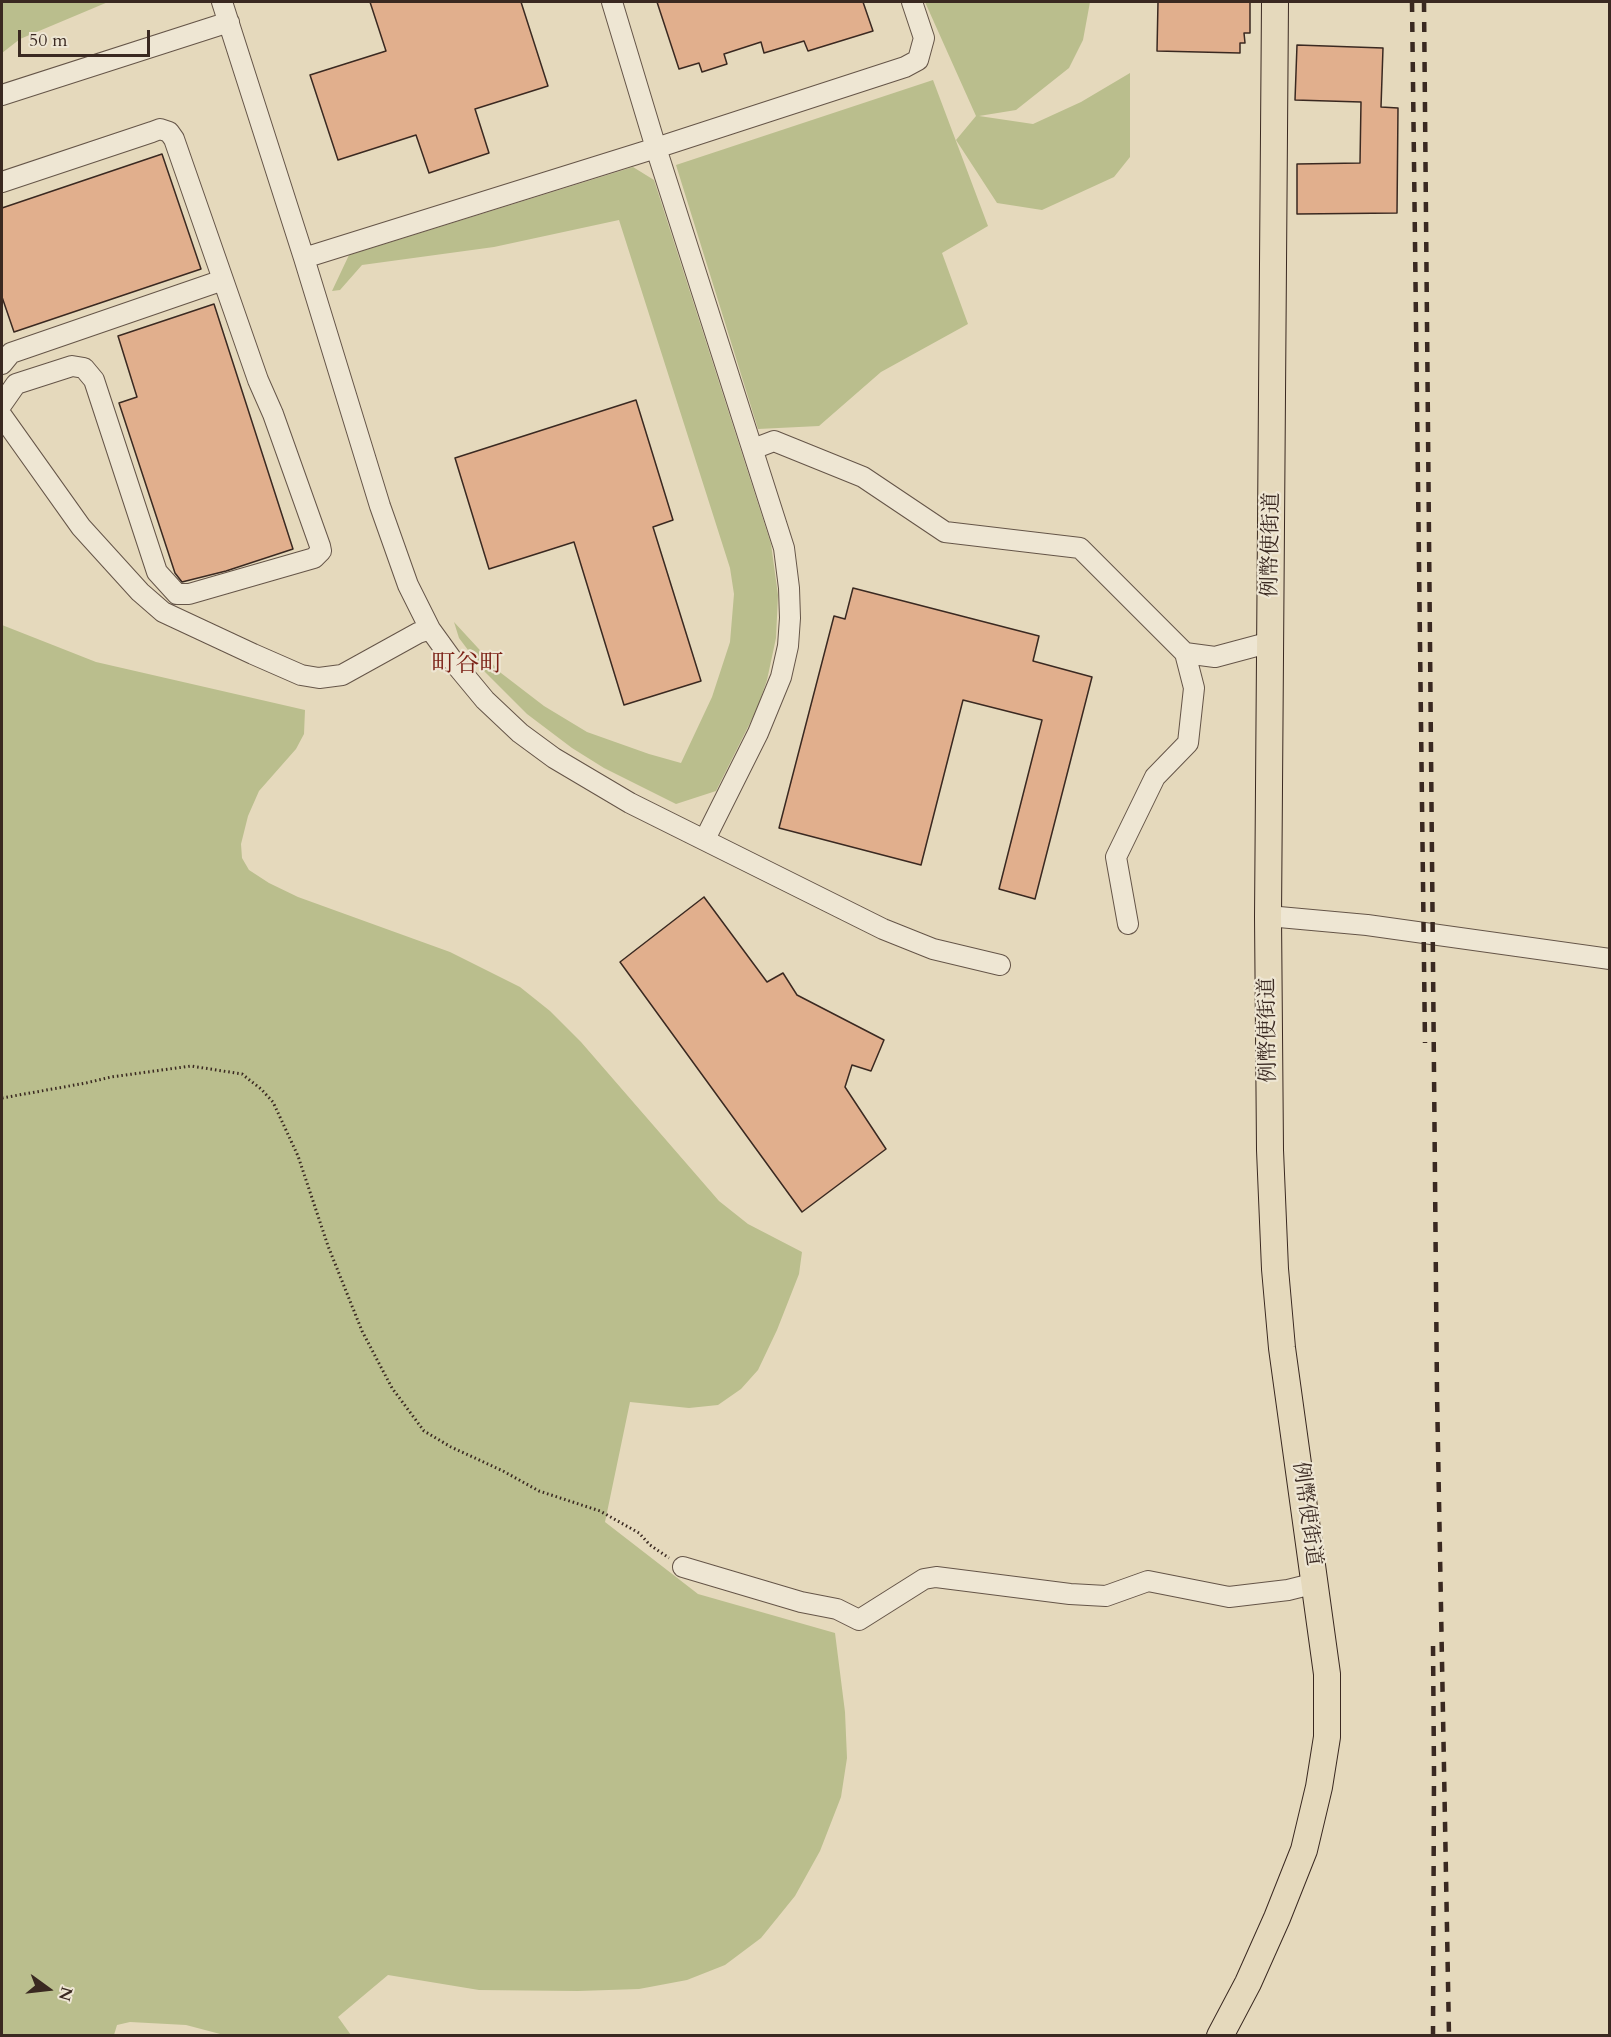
<!DOCTYPE html>
<meta charset="utf-8">
<style>
body{margin:0}
#map{position:relative;width:1611px;height:2037px;overflow:hidden;background:#e5d9bc;font-family:Cardo,serif}
canvas{display:block}
.frame{position:absolute;inset:0;border:3px solid #3a2921;pointer-events:none}
.north{position:absolute;left:18px;top:1959px;width:60px;height:60px;-webkit-text-stroke:4px #eee6d3;paint-order:stroke;rotate:105deg;font-size:16px;font-weight:700;line-height:24px;text-align:center;color:#3a2921}
.north::after{content:'';display:block;margin:auto;width:21px;height:27px;background:#3a2921;clip-path:polygon(50% 0,100% 100%,50% 72%,0 100%)}
.scale{position:absolute;left:18px;top:30px;width:132px;height:27px;box-sizing:border-box;border:3px solid #3a2921;border-top:0;padding-left:8px;font-size:18px;line-height:21px;white-space:nowrap;color:#3a2921;-webkit-text-stroke:4px #eee6d3;paint-order:stroke}
</style>
<div id="map">
<canvas width="1611" height="2037"></canvas>
<div class="frame"></div>
<div class="north">N</div>
<div class="scale">50 m</div>
</div>
<script>
const ctx = document.querySelector('canvas').getContext('2d');
ctx.lineJoin = 'round';
function fill(path, color) {
  ctx.fillStyle = color;
  ctx.fill(path, 'evenodd');
}
function poly(rows) {
  const path = new Path2D();
  for (const r of rows) {
    path.moveTo(r[0], r[1]);
    for (let i = 2; i < r.length; i += 2) path.lineTo(r[i], r[i + 1]);
  }
  return path;
}
function strokePath(path, color, width, dash) {
  ctx.strokeStyle = color;
  ctx.lineWidth = width;
  ctx.lineCap = dash ? 'butt' : 'round';
  ctx.setLineDash(dash || []);
  ctx.stroke(path);
}
function drawText(font, color, halo, rows, align = 'center') {
  ctx.font = font + ' Cardo,"Noto Serif JP",serif';
  ctx.lineWidth = 4.5;
  ctx.setLineDash([]);
  ctx.textBaseline = 'middle';
  ctx.strokeStyle = halo;
  ctx.fillStyle = color;
  for (const [text, x, y, turn = 0] of rows) {
    ctx.save();
    ctx.translate(x, y);
    ctx.rotate((+turn || 0) * Math.PI / 180);
    ctx.textAlign = isNaN(turn) ? turn : align;
    if (halo) ctx.strokeText(text, 0, 0);
    ctx.fillText(text, 0, 0);
    ctx.restore();
  }
}
const green = poly([
 [2,2,108,2,20,39,2,53],
 [925,2,1090,2,1083,40,1069,68,1016,110,979,116,1033,124,1081,102,1130,73,1130,157,1114,177,1042,210,997,203,956,140,976,116],
 [933,80,988,226,942,253,968,324,881,372,819,426,758,429,676,165],
 [633,167,654,180,771,544,778,595,776,638,767,680,757,709,716,791,676,804,604,768,572,748,527,714,483,670,459,638,454,622,501,673,544,706,587,732,649,754,681,763,712,697,730,642,734,594,730,568,619,220,494,247,362,265,340,290,332,291,349,255],
 [2,625,96,662,305,710,304,734,296,749,259,791,248,816,241,844,242,858,249,870,269,883,298,897,450,952,520,987,550,1011,581,1042,719,1201,748,1224,802,1252,799,1274,777,1330,758,1370,741,1389,718,1405,689,1408,630,1402,605,1522,698,1594,835,1633,845,1712,847,1758,841,1797,820,1851,795,1896,761,1938,725,1965,687,1980,639,1989,578,1991,479,1990,388,1975,338,2017,351,2035,224,2035,186,2025,130,2022,117,2025,114,2035,2,2035]
]);
const building = poly([
 [370,2,521,2,548,86,475,109,489,153,429,173,416,135,338,160,310,75,386,51,370,2],
 [657,2,863,2,873,31,808,51,804,41,764,53,761,42,724,54,727,64,702,72,699,63,679,69,657,2],
 [1158,2,1250,2,1250,33,1244,33,1245,43,1240,43,1240,53,1157,51,1158,2],
 [1297,45,1383,48,1381,107,1398,108,1397,213,1297,214,1297,164,1360,163,1361,102,1295,100,1297,45],
 [162,154,201,269,14,332,2,297,2,208,162,154],
 [214,304,293,549,226,571,182,582,175,573,119,403,137,397,118,336,214,304],
 [636,400,673,520,653,527,701,681,624,705,574,542,489,569,455,458,636,400],
 [853,588,1039,636,1033,661,1092,677,1035,899,999,889,1042,720,963,700,921,865,779,828,834,616,845,619,853,588],
 [704,897,767,982,783,973,797,995,884,1040,871,1071,852,1065,845,1087,886,1149,802,1212,620,962,704,897]
]);
const path = poly([
 [2,1098,86,1083,111,1077,191,1066,242,1074,261,1089,273,1102,298,1156,328,1246,362,1331,392,1388,424,1431,451,1447,503,1471,539,1491,600,1511,639,1533,650,1545,669,1558]
]);
const minor = poly([
 [222,2,304,258,380,506,408,585,430,629,456,665,485,700,520,733,554,758,630,803,883,929,933,949,1000,965],
 [612,2,656,148,784,548,789,588,790,618,788,646,781,677,758,733,705,839],
 [2,95,229,22],
 [2,182,152,132,160,129,169,132,174,139,258,380,273,414,320,546,321,551,314,558,189,594,177,594,157,572,94,380,84,368,72,366,16,384,2,404],
 [304,258,656,148,905,67,918,60,924,38,912,2],
 [2,364,11,353,223,280],
 [2,416,81,527,140,592,163,612,253,654,301,675,319,678,342,675,418,633,430,629],
 [753,449,774,441,863,477,945,532,1080,548,1185,653,1215,657,1271,642],
 [1268,916,1367,925,1610,959],
 [1128,924,1116,857,1155,777,1188,743,1194,688,1185,653],
 [683,1567,801,1602,837,1609,859,1620,924,1579,936,1577,1070,1594,1106,1596,1148,1581,1229,1597,1288,1590,1316,1583]
]);
const major = poly([
 [1220,2036,1248,1983,1277,1918,1304,1850,1319,1787,1327,1737,1327,1674,1282,1348,1275,1269,1270,1150,1268,916,1275,2]
]);
const rail = poly([
 [1412,2,1425,1043],
 [1424,2,1437,1393,1449,2036],
 [1433,2036,1434,1772,1433,1643]
]);
const streetNames = [
 ["例幣使街道",1272,545,-89],
 ["例幣使街道",1269,1030,-91],
 ["例幣使街道",1306,1514,82]
];
const quarterNames = [
 ["町谷町",467,665]
];
fill(green, '#babe8d');
fill(building, '#e1af8d');
strokePath(building, '#3a2921', 1.5);
strokePath(minor, '#655548', 22);
strokePath(major, '#3a2921', 28);
strokePath(path, '#3a2921', 3, [1.5, 3]);
strokePath(minor, '#eee6d3', 20);
strokePath(major, '#e5d9bc', 26);
strokePath(rail, '#3a2921', 4.5, [10, 10]);
drawText('21px', '#3a2921', '#eee6d3', streetNames);
drawText('24px', '#7a1f14', '#eee6d3', quarterNames);
</script>
